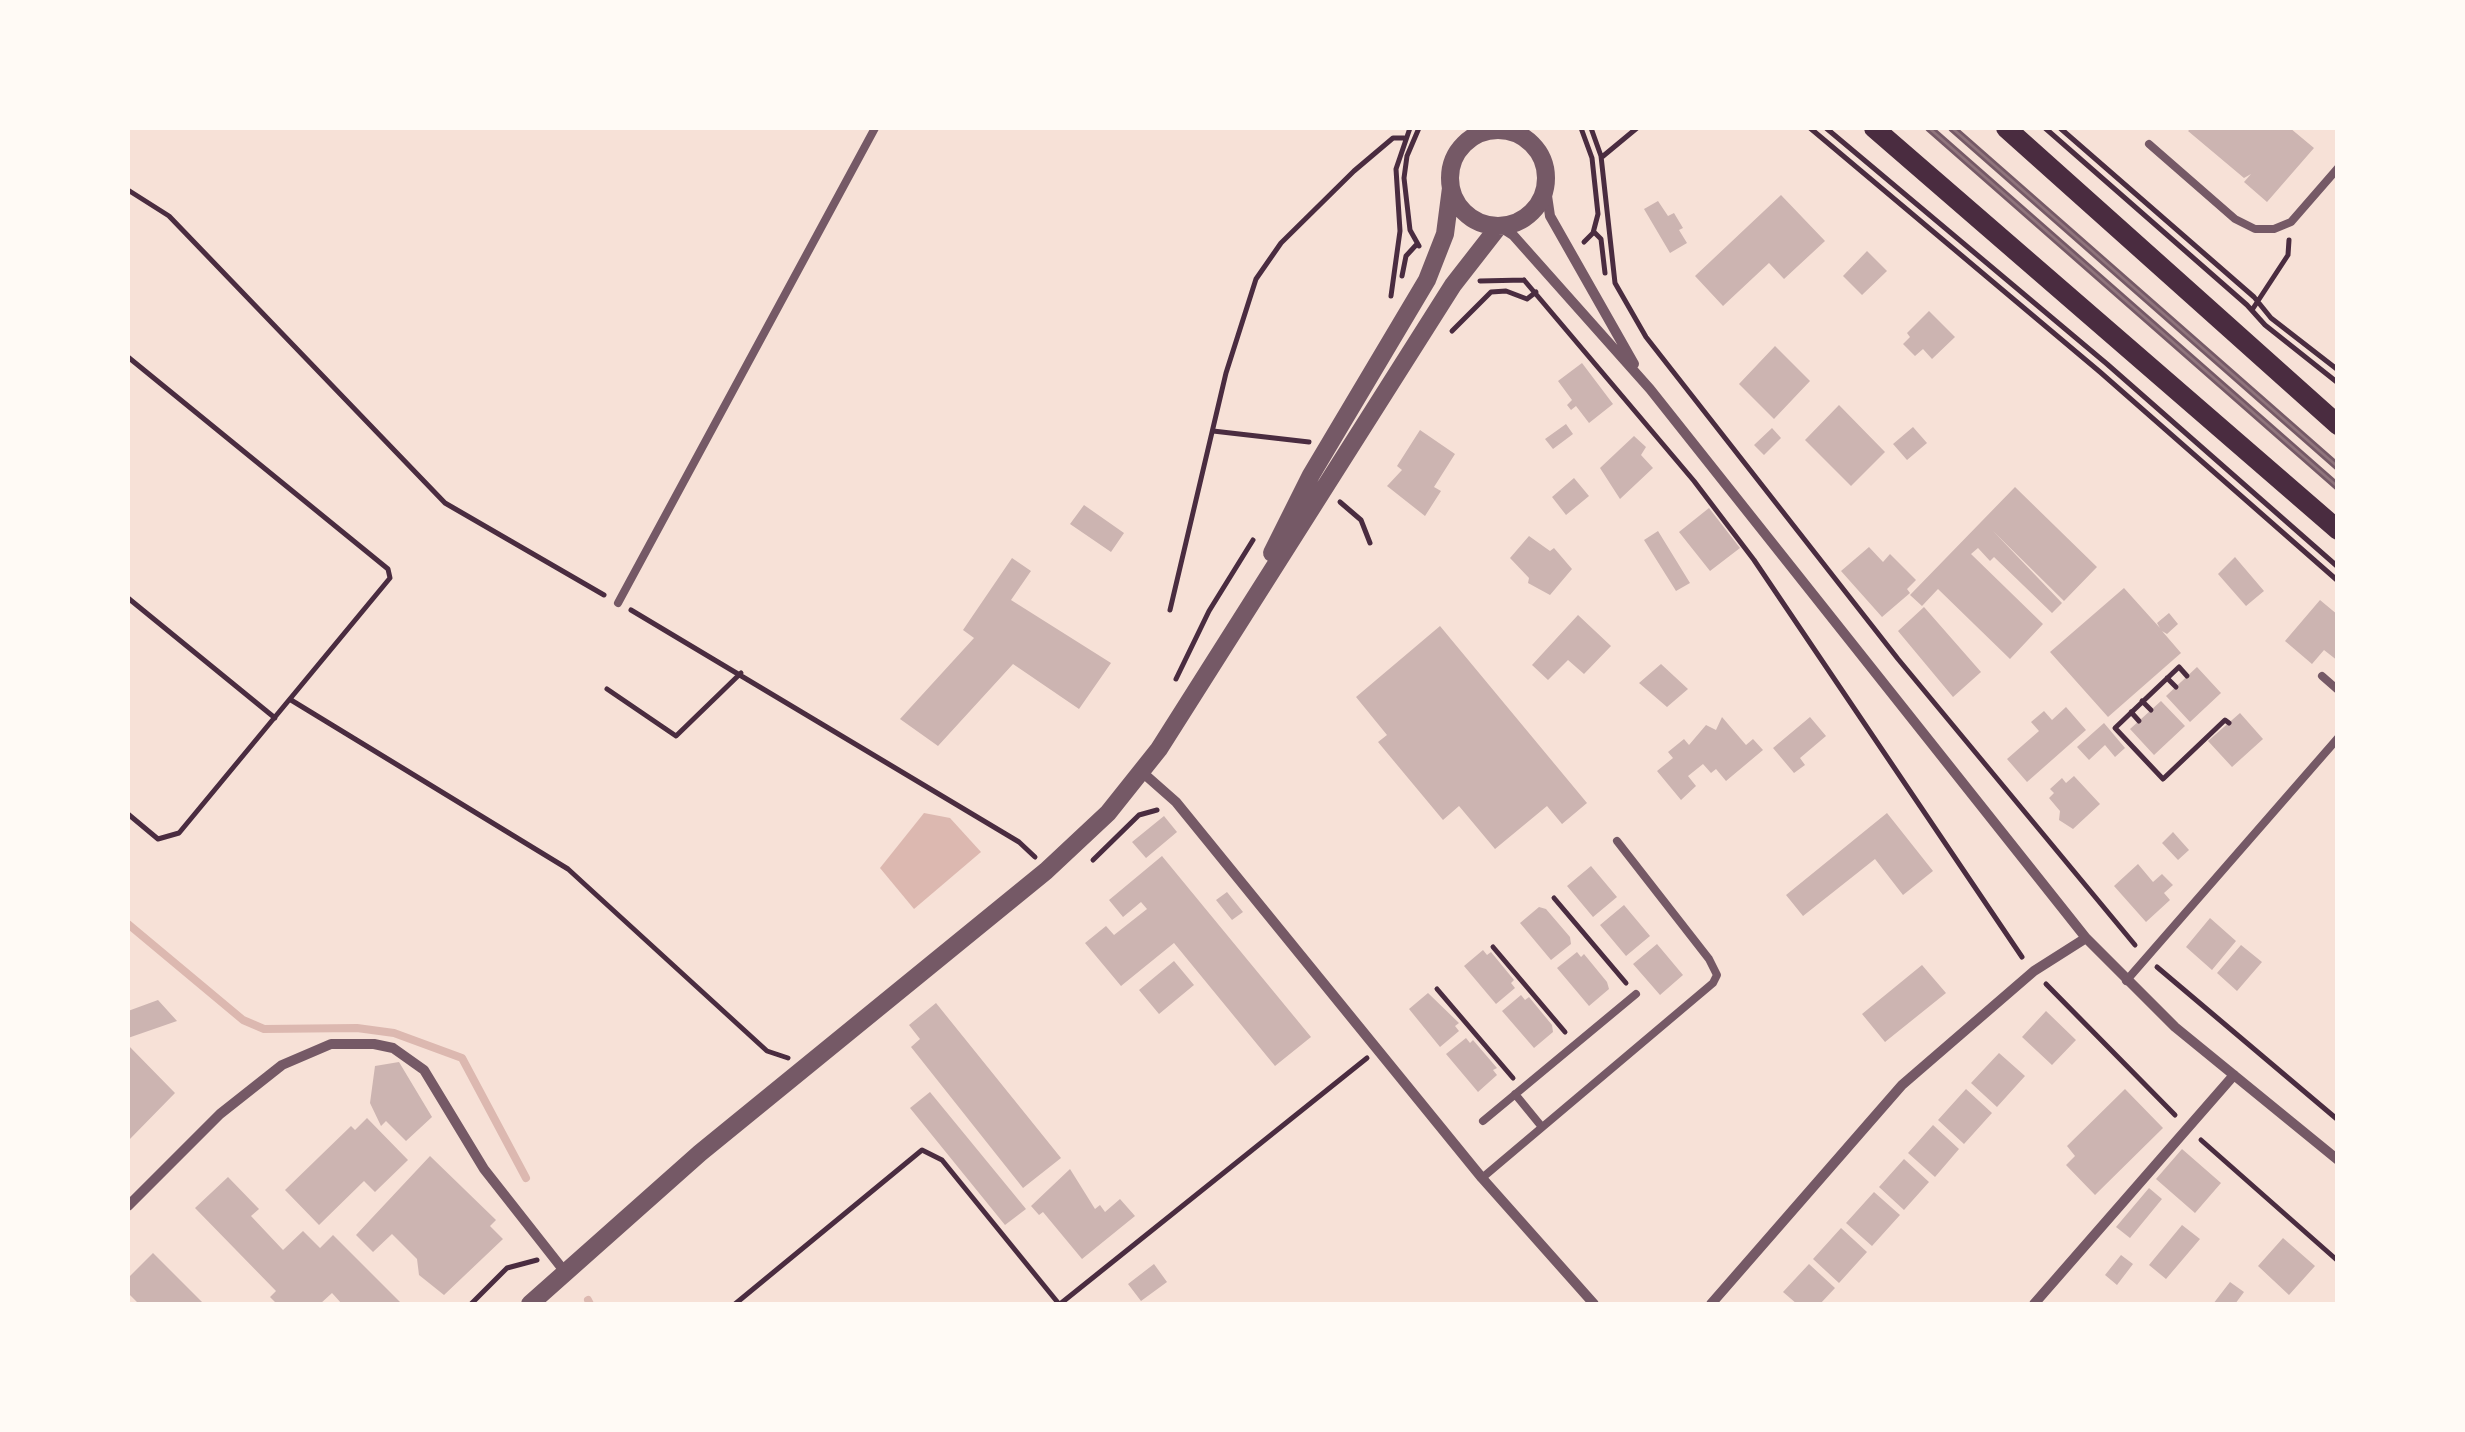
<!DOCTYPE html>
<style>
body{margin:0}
#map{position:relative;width:2465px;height:1432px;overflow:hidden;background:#f7e1d7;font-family:Cabin,sans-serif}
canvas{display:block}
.frame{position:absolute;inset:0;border:130px solid #fffaf5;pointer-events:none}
</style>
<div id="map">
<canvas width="2465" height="1432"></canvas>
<div class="frame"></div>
</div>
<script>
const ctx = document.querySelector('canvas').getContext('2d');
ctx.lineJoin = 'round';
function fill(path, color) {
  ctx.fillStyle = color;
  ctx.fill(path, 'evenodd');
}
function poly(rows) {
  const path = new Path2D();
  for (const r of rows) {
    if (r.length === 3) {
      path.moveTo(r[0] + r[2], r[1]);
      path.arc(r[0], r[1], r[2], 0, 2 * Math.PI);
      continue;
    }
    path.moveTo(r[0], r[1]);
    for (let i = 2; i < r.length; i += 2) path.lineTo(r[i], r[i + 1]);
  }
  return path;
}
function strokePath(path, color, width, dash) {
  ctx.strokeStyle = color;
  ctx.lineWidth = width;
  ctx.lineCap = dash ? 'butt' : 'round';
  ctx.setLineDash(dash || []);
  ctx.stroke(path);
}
const water = poly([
 [924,813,950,818,981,852,914,909,880,868]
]);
const stream = poly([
 [128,924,243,1020,264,1029,357,1028,394,1033,462,1058,526,1178],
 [588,1300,590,1304]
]);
const building = poly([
 [2191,128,2290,128,2314,148,2267,202,2244,182,2251,174,2244,178,2188,131],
 [1781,195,1825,241,1784,279,1769,263,1723,306,1695,276],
 [1658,201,1668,216,1674,213,1683,228,1679,230,1687,243,1670,253,1644,209],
 [1867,251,1887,271,1862,295,1843,276],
 [1929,311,1955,337,1932,359,1923,349,1915,356,1903,344,1910,337,1907,333],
 [1775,346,1810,381,1774,419,1739,384],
 [1582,363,1613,404,1589,423,1576,406,1571,410,1567,405,1572,400,1558,381],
 [1839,405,1885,452,1851,486,1805,440],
 [1566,424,1573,434,1553,449,1545,439],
 [1913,427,1927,443,1907,460,1893,444],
 [1772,428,1781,438,1764,455,1754,445],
 [1420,430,1455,454,1434,487,1441,491,1425,516,1387,486,1402,470,1397,466],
 [1634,436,1646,447,1641,455,1653,468,1620,499,1600,468],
 [1574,478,1589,496,1566,515,1552,497],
 [2015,487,2097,567,2064,601,1993,531,2062,603,2052,613,1994,557,1990,561,1978,548,1971,554,2043,624,2010,659,1938,589,1922,606,1910,595],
 [1084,505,1124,533,1111,552,1070,524],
 [1709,508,1740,548,1710,571,1679,532],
 [1658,531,1690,583,1676,591,1644,540],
 [1529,536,1550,551,1554,548,1572,569,1550,595,1528,583,1529,578,1510,558],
 [1869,547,1883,562,1890,554,1916,580,1907,589,1910,593,1882,617,1841,571],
 [2235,557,2264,591,2246,606,2218,574],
 [1012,558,1031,571,1011,600,1111,663,1079,709,1013,664,938,746,900,719,974,638,963,630],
 [2124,588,2160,628,2157,623,2169,613,2178,624,2167,634,2162,631,2181,653,2108,717,2050,652],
 [2320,600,2338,615,2338,661,2324,650,2312,664,2285,641],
 [1924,607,1981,672,1953,697,1898,631],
 [1578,615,1611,646,1584,674,1568,660,1548,680,1532,665],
 [1440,626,1587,803,1562,824,1547,806,1495,849,1459,806,1443,820,1378,742,1387,735,1356,697],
 [1661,664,1688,689,1667,707,1639,683],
 [2197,667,2221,693,2190,722,2166,696],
 [2161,701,2185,726,2154,755,2130,729],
 [2066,707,2086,730,2027,782,2007,759,2039,731,2031,722,2044,711,2052,720],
 [2240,713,2263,739,2232,767,2208,741],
 [1722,717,1746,745,1753,739,1763,750,1726,781,1716,769,1711,773,1703,764,1688,776,1696,786,1681,800,1657,771,1673,758,1668,752,1684,739,1689,745,1706,725,1716,730],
 [1810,717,1826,736,1800,758,1805,765,1794,773,1773,748],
 [2104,723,2125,748,2115,757,2105,745,2089,760,2077,747],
 [2074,776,2100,804,2073,829,2059,820,2060,811,2049,798,2054,793,2050,789,2062,778,2066,783],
 [1887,813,1933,871,1903,895,1875,859,1803,916,1786,895],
 [1164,816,1177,832,1146,858,1132,842],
 [2173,832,2189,850,2178,860,2162,843],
 [1162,856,1311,1037,1275,1066,1174,943,1121,986,1085,943,1106,926,1114,935,1147,909,1141,902,1123,917,1109,900],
 [2138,864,2153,882,2162,874,2173,885,2164,893,2170,900,2146,922,2114,886],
 [1591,866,1617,897,1593,917,1567,886],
 [1227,892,1243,912,1232,920,1216,900],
 [1624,905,1650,936,1626,956,1600,925],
 [1539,907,1546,909,1570,937,1571,944,1551,960,1520,923],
 [2210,918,2236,941,2212,970,2186,947],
 [1657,944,1683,975,1660,995,1633,964],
 [2241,945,2262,962,2237,991,2217,973],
 [1483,950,1487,955,1491,952,1514,980,1511,983,1515,988,1496,1004,1464,966],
 [1577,952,1581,957,1584,954,1607,982,1609,989,1589,1006,1557,968],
 [1174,961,1194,985,1159,1014,1139,990],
 [1922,965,1946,993,1885,1042,1862,1014],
 [1428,993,1459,1023,1455,1026,1459,1031,1440,1047,1409,1009],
 [1521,995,1525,1000,1529,997,1552,1025,1553,1032,1534,1048,1502,1011],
 [158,1000,177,1021,128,1038,128,1011],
 [936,1003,1061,1158,1023,1188,911,1047,920,1039,909,1025],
 [2046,1011,2076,1040,2052,1065,2022,1037],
 [1466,1038,1470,1043,1473,1040,1497,1068,1493,1070,1497,1075,1478,1092,1446,1054],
 [128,1045,175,1093,128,1141],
 [1999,1053,2025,1076,1997,1107,1971,1083],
 [399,1062,432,1117,406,1141,386,1121,381,1126,370,1103,375,1066],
 [1966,1089,1992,1113,1964,1144,1938,1120],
 [2125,1089,2163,1128,2095,1195,2066,1165,2075,1156,2067,1146],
 [930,1092,1026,1209,1005,1225,910,1108],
 [367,1118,408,1160,375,1192,364,1181,319,1225,285,1190,351,1126,355,1130],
 [1933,1125,1959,1149,1935,1177,1908,1153],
 [2182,1149,2221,1183,2195,1213,2156,1179],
 [430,1156,496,1220,490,1226,503,1239,444,1295,419,1275,417,1259,392,1234,373,1252,356,1235],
 [1904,1159,1929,1182,1904,1210,1879,1187],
 [1070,1169,1095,1209,1100,1205,1105,1212,1120,1199,1135,1216,1082,1259,1043,1212,1039,1215,1031,1206],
 [228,1177,259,1209,251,1216,283,1250,303,1231,320,1248,333,1235,402,1304,342,1304,332,1293,320,1304,277,1304,270,1297,276,1291,195,1208],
 [2149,1188,2162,1199,2130,1238,2116,1227],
 [1874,1192,1900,1215,1872,1246,1846,1223],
 [2182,1225,2200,1239,2166,1279,2149,1265],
 [1841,1228,1867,1252,1839,1283,1813,1259],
 [2283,1238,2315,1266,2289,1295,2258,1266],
 [153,1253,204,1304,139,1304,128,1293,128,1278],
 [2121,1255,2133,1264,2117,1285,2105,1275],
 [1154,1264,1167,1282,1141,1301,1128,1284],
 [1809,1264,1835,1288,1820,1304,1797,1304,1783,1292],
 [2230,1282,2244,1292,2235,1304,2213,1304]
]);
const path = poly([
 [1581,128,1592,158,1598,214,1593,233,1584,242],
 [1591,128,1601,156,1615,283,1646,337,1898,659,2135,945],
 [1810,128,2100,372,2338,581],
 [1826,128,2107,364,2338,567],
 [2045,128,2247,305,2265,325,2338,383],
 [2060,128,2254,297,2271,318,2338,370],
 [1602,157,1637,128],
 [128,190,169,216,445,503,604,595],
 [1594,232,1601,239,1605,273],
 [1419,246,1410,230,1404,178,1407,156,1419,128],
 [1402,276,1406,256,1417,244],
 [1524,280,1694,481,1754,560,2022,957],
 [1480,281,1524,280],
 [1391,296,1400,231,1396,169,1410,128],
 [2252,310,2288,255,2289,240],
 [1452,331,1491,292,1506,291,1527,299,1536,292],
 [128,357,388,569,390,578,179,833,158,839,128,814],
 [1213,431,1309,442],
 [1340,502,1361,520,1370,543],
 [128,598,275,718],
 [631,610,1019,842,1035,857],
 [1170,610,1226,373,1256,279,1281,243,1354,171,1393,138,1404,138],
 [2187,676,2179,667,2115,728,2163,779,2225,720,2229,723],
 [2167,678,2176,687],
 [1176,679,1209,611,1253,540],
 [607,689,676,736,741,673],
 [291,700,568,869,767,1051,788,1058],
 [2142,701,2151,710],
 [2131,712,2139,721],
 [1093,860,1139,815,1157,810],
 [1554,898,1626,983],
 [1493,947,1565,1032],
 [2157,967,2338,1120],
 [2046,984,2175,1115],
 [1437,989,1513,1078],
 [2201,1140,2338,1261],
 [471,1304,507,1268,537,1260],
 [735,1304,922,1150,942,1160,1059,1304],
 [1060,1304,1367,1058]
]);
const service = poly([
 [1929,128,2338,487],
 [1952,128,2338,467],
 [2149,144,2235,219,2255,229,2274,229,2291,222,2338,168],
 [618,603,875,128],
 [2322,676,2338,690],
 [2126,981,2338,738],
 [1515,1094,1542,1127],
 [1483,1121,1636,994],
 [1482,1178,1713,983,1717,975,1709,959,1617,841]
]);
const minor = poly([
 [1546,189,1550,216,1634,364],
 [1499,226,1513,235,1650,389,2086,938,2175,1027,2338,1160],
 [1142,772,1176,802,1482,1178,1594,1304],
 [128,1206,220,1114,282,1065,331,1044,374,1044,393,1048,424,1070,484,1169,565,1272],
 [1711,1304,1902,1085,2034,971,2086,938],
 [2034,1304,2234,1075]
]);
const tertiary = poly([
 [1498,178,48],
 [1272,553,1311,475,1427,280,1445,234,1451,188],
 [530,1304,700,1153,1046,871,1108,813,1159,749,1453,285,1499,226]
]);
const secondary = poly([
 [1874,128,2338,530],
 [2006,128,2338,425]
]);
const tram = poly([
 [1929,128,2338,487],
 [1952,128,2338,467]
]);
fill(water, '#dcb8b0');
strokePath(stream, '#dcb8b0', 8);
fill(building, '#ccb4b1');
strokePath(path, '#4a2c40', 5);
strokePath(service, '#755966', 8);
strokePath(minor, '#755966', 10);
strokePath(tertiary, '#755966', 18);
strokePath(secondary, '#4a2c40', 20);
strokePath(tram, '#8f747c', 2.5);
</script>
